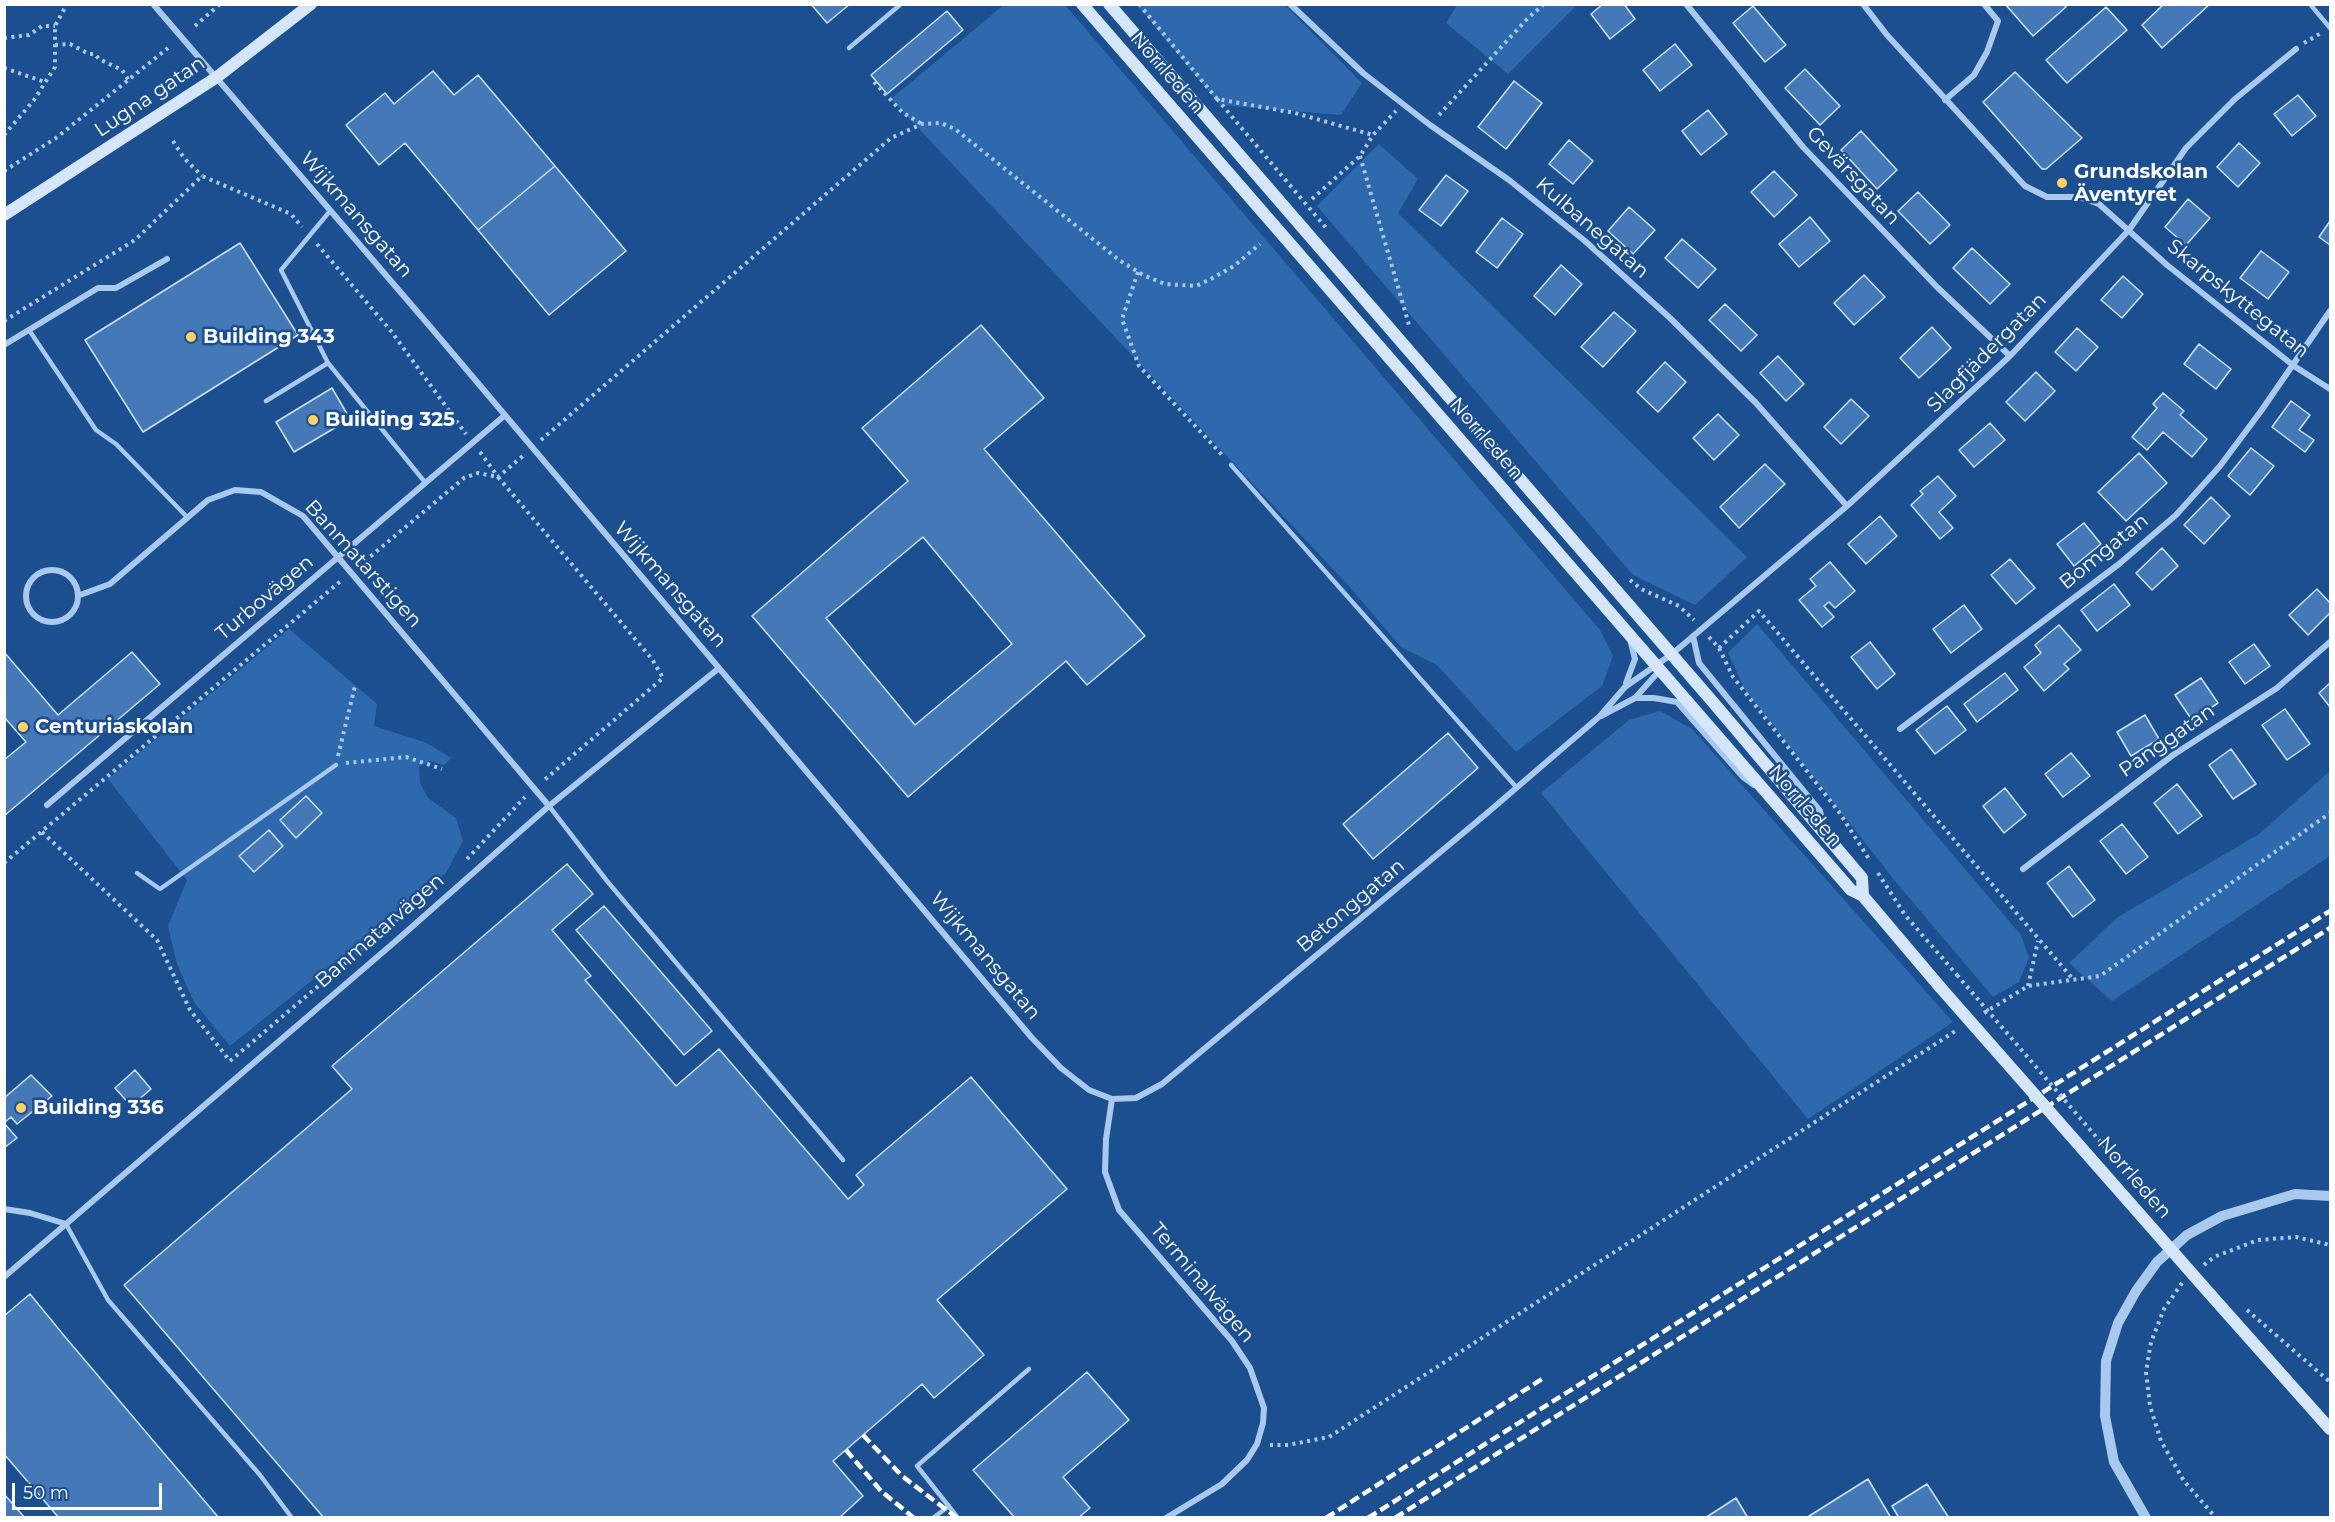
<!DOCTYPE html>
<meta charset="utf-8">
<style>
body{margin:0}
#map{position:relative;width:2335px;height:1522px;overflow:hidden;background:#1b4f8f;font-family:Montserrat,sans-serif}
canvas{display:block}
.frame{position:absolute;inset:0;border:6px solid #fff;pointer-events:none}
.scale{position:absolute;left:12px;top:1483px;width:150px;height:27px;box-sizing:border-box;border:3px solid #fff;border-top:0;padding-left:8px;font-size:18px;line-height:21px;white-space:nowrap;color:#fff;-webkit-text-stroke:4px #1b4f8f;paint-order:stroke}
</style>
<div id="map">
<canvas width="2335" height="1522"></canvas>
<div class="frame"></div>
<div class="scale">50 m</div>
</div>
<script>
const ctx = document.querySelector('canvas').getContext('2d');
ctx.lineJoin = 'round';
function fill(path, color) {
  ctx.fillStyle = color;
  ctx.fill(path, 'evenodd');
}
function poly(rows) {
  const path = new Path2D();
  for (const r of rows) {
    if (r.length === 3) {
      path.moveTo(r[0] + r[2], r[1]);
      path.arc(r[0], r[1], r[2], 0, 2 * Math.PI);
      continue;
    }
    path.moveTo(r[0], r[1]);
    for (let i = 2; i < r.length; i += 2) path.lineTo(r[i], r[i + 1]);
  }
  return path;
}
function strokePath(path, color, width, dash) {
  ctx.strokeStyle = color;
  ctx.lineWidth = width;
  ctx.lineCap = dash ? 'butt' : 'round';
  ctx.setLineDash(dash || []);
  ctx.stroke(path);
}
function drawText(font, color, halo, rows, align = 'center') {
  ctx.font = font + ' Montserrat,sans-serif';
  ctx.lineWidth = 5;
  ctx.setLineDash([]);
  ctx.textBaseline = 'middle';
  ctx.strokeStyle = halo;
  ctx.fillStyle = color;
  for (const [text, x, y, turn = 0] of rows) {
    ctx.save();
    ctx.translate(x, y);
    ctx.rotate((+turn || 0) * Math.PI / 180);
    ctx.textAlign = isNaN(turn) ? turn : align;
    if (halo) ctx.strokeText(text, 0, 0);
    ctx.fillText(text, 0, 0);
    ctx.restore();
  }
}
const green = poly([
 [1005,4,1065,5,1600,630,1613,656,1602,686,1516,752,1437,665,1401,647,1348,585,891,99],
 [1574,4,1575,7,1508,74,1446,23,1457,5],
 [1137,5,1285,5,1362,83,1341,115,1220,105],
 [1379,144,1418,179,1398,213,1747,557,1695,605,1633,575,1317,206],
 [1757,624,2021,935,2029,958,2019,982,1993,997,1895,881,1745,690,1728,653],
 [289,629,377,704,374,726,427,743,451,758,444,765,430,761,419,766,420,783,428,798,456,818,463,841,446,873,230,1046,194,1002,177,964,168,926,187,880,108,779],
 [1660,711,1692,729,1953,1022,1808,1119,1541,793,1629,720],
 [2330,771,2330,856,2112,1001,2069,963,2118,917,2259,834]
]);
const building = poly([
 [811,4,850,4,827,23,811,4],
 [1603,4,1624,4,1635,19,1610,39,1591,14,1603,4],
 [2005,4,2064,4,2066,7,2033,36,2005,4],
 [2164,4,2210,4,2162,48,2142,25,2164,4],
 [1753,6,1786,45,1765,62,1733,23,1753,6],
 [2106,7,2127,30,2067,83,2046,60,2106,7],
 [947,11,963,30,887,94,871,75,947,11],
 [1675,44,1692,65,1660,91,1643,70,1675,44],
 [1805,69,1840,106,1820,125,1785,88,1805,69],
 [433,71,454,95,478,75,555,166,478,230,405,143,379,165,346,125,385,93,394,104,433,71],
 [2015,72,2082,138,2046,169,2042,169,1983,102,2015,72],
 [1514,81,1542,103,1506,149,1478,127,1514,81],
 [2298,95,2316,116,2292,136,2274,114,2298,95],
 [1708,110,1727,134,1701,155,1682,131,1708,110],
 [1861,131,1897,170,1877,189,1841,150,1861,131],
 [1569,140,1593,161,1573,184,1549,164,1569,140],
 [2239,143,2260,163,2238,187,2217,167,2239,143],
 [555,166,626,251,549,315,478,230,555,166],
 [1774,171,1797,195,1774,217,1751,192,1774,171],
 [1446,175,1468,191,1441,226,1419,210,1446,175],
 [1918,192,1950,225,1930,244,1898,211,1918,192],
 [2188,199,2210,218,2186,245,2165,227,2188,199],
 [1629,207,1655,230,1633,254,1608,231,1629,207],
 [1810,217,1830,241,1799,267,1779,244,1810,217],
 [1502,218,1523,234,1497,268,1476,252,1502,218],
 [2330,221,2330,245,2319,237,2330,221],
 [1682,239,1716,269,1698,288,1665,258,1682,239],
 [240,243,298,335,143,432,85,340,240,243],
 [1972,248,2010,284,1990,304,1953,268,1972,248],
 [2261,251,2289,272,2268,299,2240,278,2261,251],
 [1561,265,1582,284,1555,315,1534,296,1561,265],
 [1864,275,1885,297,1854,325,1834,303,1864,275],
 [2123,276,2143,294,2122,318,2101,300,2123,276],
 [1725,304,1757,335,1741,351,1709,320,1725,304],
 [1614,312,1636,331,1603,367,1581,347,1614,312],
 [981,325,1044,398,984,449,1145,636,1087,685,1066,661,908,797,752,616,908,481,862,428,981,325],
 [923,537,1012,644,915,725,826,618,923,537],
 [1932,327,1951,348,1919,378,1900,358,1932,327],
 [2077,328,2098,347,2076,371,2055,352,2077,328],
 [2199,344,2231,369,2216,389,2184,364,2199,344],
 [1778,356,1804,384,1786,401,1760,373,1778,356],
 [1665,362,1686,382,1658,412,1637,392,1665,362],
 [2036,372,2055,391,2025,421,2006,402,2036,372],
 [332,388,350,419,294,452,276,422,332,388],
 [2163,393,2184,411,2180,415,2207,439,2192,457,2163,432,2147,450,2132,437,2157,408,2153,404,2163,393],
 [1851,399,1869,416,1841,444,1824,427,1851,399],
 [2291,401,2310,415,2299,430,2314,440,2305,452,2272,427,2291,401],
 [1718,414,1739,435,1714,460,1693,438,1718,414],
 [1990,423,2005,440,1974,467,1959,450,1990,423],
 [2251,448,2274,466,2250,495,2228,476,2251,448],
 [2139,453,2167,483,2126,521,2098,492,2139,453],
 [1765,464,1785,484,1739,528,1720,507,1765,464],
 [1938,476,1956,496,1939,512,1953,528,1940,539,1911,505,1923,494,1920,491,1938,476],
 [2211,497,2230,516,2204,544,2184,525,2211,497],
 [1880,516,1897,536,1866,564,1848,544,1880,516],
 [2084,523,2101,544,2074,566,2057,544,2084,523],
 [2162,548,2178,566,2152,590,2136,573,2162,548],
 [2010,559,2035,588,2016,604,1991,575,2010,559],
 [1830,562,1855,591,1835,608,1829,602,1824,606,1834,617,1822,627,1799,600,1816,586,1810,579,1830,562],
 [2114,584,2130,605,2097,631,2081,610,2114,584],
 [2317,589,2330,603,2330,613,2308,635,2289,615,2317,589],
 [1964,605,1982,629,1951,653,1933,629,1964,605],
 [2059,625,2081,650,2064,664,2069,669,2044,691,2024,667,2041,653,2035,645,2059,625],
 [1870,642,1895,674,1877,689,1851,657,1870,642],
 [2254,644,2270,666,2245,684,2229,662,2254,644],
 [4,652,58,715,132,652,160,684,4,816,4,760,26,742,4,717,4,652],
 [2005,673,2018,690,1977,722,1964,704,2005,673],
 [2201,678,2218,703,2192,720,2175,695,2201,678],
 [2330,683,2330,707,2319,693,2330,683],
 [1947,706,1966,730,1935,754,1916,730,1947,706],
 [2285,709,2310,744,2287,760,2262,725,2285,709],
 [2145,715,2159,739,2131,756,2117,732,2145,715],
 [1448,733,1478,768,1373,859,1343,824,1448,733],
 [2231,749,2256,784,2233,799,2209,765,2231,749],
 [2071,753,2090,776,2063,797,2045,774,2071,753],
 [2177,784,2202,816,2178,834,2154,803,2177,784],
 [2005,788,2026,815,2004,833,1983,806,2005,788],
 [306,796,322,813,296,838,280,820,306,796],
 [2122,824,2148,857,2126,874,2100,841,2122,824],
 [269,830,283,846,254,872,239,856,269,830],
 [567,864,593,894,552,930,591,976,585,980,676,1086,719,1049,848,1199,864,1185,856,1175,971,1077,1067,1189,937,1300,984,1355,934,1398,922,1384,833,1461,863,1496,839,1518,324,1518,124,1285,352,1089,332,1066,567,864],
 [2069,866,2095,900,2073,917,2047,883,2069,866],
 [604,906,712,1031,684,1055,576,930,604,906],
 [135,1070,151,1089,131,1106,115,1088,135,1070],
 [31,1075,52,1096,17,1124,11,1117,4,1123,4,1098,31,1075],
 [4,1123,17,1138,4,1148,4,1123],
 [30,1294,66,1338,219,1518,59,1518,4,1454,4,1316,30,1294],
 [1087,1372,1129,1420,1063,1477,1090,1508,1078,1518,1015,1518,973,1470,1087,1372],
 [1868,1479,1891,1518,1806,1518,1868,1479],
 [1927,1484,1949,1518,1899,1518,1892,1506,1927,1484],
 [4,1494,25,1518,4,1518,4,1494],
 [1736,1498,1748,1518,1705,1518,1736,1498]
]);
const path = poly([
 [1139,4,1217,99,1295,113,1373,135],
 [195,26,220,4],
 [4,38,29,35,42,26,55,26],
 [2304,43,2321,33],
 [55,45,70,44,89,54,95,54,99,59,122,70,129,81],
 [4,68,45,82],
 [874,82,903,113,922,124],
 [1217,99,1327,229],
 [1439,115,1527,19,1544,4],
 [4,135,34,100,55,67,55,26,67,4],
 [173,141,184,158,202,176],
 [1360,156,1409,325],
 [4,171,56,138,168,48],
 [1312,199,1360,156,1373,135,1396,111],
 [317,244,391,331,466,434],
 [1138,272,1122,319,1139,366,1224,457],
 [4,321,135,240,202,176,291,214,302,227],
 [541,440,891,138,922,124,941,123,955,129,1119,260,1143,275,1165,284,1196,286,1209,280,1234,266,1260,244],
 [480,452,498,477,524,455],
 [359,566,464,478,478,473,498,477,652,659,663,678,542,782],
 [1630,580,1641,589,1679,606,1694,620],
 [1709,637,1719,648,1733,677,1839,812,1869,859],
 [1719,648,1759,611,2072,978],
 [338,756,355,686],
 [346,763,406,757,442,769],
 [42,832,157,940,190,1010,230,1061,409,909],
 [467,859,525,797],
 [4,863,342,580],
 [1878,873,1905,915,1957,975],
 [2028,986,2038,941],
 [1984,1013,2028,986,2100,976,2330,813],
 [2204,1265,2214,1257,2258,1240,2296,1237,2330,1245],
 [2182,1283,2164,1309,2151,1342,2146,1372,2150,1406,2161,1441,2184,1481,2216,1518],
 [2247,1310,2330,1382],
 [1270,1445,1288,1445,1329,1437,1957,1030]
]);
const service = poly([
 [2310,4,2330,28],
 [849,48,901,4],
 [29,330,96,430,116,444,188,518],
 [328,363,281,270,330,211],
 [266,401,328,363,424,481],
 [1231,465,1517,788],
 [549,806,607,881,843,1160],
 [137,873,160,889,336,765],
 [66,1224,108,1300,260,1475,292,1518],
 [933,1518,949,1506],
 [958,1518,917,1466,1029,1369]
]);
const minor = poly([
 [153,4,433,330,1032,1038,1061,1068,1089,1090,1112,1099,1136,1098,1162,1084,1486,814,1600,716,1625,687,1672,654,1847,506,2010,356,2129,230,2186,148,2235,99,2296,49],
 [1290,4,1363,73,1430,125,1509,180,1585,241,1670,318,1756,403,1847,506],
 [1686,4,1803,147,1937,287,2010,356],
 [1863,4,1887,35,2025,186,2047,197,2079,197,2099,204,2167,265,2294,366,2330,389],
 [1945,100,1974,75,1987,52,1998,21,1984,4],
 [4,345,98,288,116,288,167,259],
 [52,596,26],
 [80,595,110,584,208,500,235,490,261,492,303,516,549,806],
 [1693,636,1699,663,1820,811,1824,829],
 [1626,683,1635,659,1630,639],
 [1635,698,1654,698,1677,702,1743,777,1754,785],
 [1601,716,1635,698,1661,669],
 [1900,729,2119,564,2176,515,2220,466,2261,411,2330,311],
 [47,805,504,416],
 [2023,869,2173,755,2277,688,2330,642],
 [1112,1099,1106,1139,1105,1172,1119,1210,1232,1341,1250,1368,1264,1408,1263,1423,1257,1444,1247,1460,1222,1484,1166,1518],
 [4,1209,30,1213,66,1224,397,940,549,806,719,668],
 [4,1277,66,1224]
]);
const tertiary = poly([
 [2146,1518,2114,1462,2105,1416,2106,1361,2118,1323,2136,1291,2157,1262,2187,1235,2222,1216,2295,1194,2330,1196]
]);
const secondary = poly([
 [1082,4,1851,890,1863,896,1940,987],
 [1109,4,1712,701,1862,878,1863,896],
 [4,215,217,77,311,4],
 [2210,1294,2330,1429]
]);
const rail = poly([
 [863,1435,902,1476,957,1518],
 [846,1450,881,1491,914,1518],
 [1326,1518,1542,1379],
 [1368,1518,2330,911],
 [1395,1518,2330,928]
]);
const pathBridge = poly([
 [1957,975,2154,1204]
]);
const secondaryBridge = poly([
 [1940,987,2210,1294]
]);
const markers = [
 [2062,183,6,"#ffd166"],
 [191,337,6,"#ffd166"],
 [313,420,6,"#ffd166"],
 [23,727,6,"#ffd166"],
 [21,1108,6,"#ffd166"]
];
const streetNames = [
 ["Norrleden",1167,73,49],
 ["Lugna gatan",150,97,-34],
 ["Gevärsgatan",1853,176,47],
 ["Wijkmansgatan",356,215,49],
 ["Kulbanegatan",1592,228,41],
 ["Skarpskyttegatan",2238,299,39],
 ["Slagfjädergatan",1987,353,-45],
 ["Norrleden",1486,439,49],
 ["Bomgatan",2104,552,-39],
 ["Banmatarstigen",363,564,48],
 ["Wijkmansgatan",670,585,49],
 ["Turbovägen",265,598,-40],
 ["Panggatan",2167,741,-35],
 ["Norrleden",1805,806,49],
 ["Betonggatan",1351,906,-40],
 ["Banmatarvägen",380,931,-41],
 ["Wijkmansgatan",985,956,50],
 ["Norrleden",2134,1178,49],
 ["Terminalvägen",1202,1283,50]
];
const poiNames = [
 ["Grundskolan",2074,172],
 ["Äventyret",2074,195],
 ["Building 343",203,337],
 ["Building 325",325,420],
 ["Centuriaskolan",35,727],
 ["Building 336",33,1108]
];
fill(green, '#2e69ad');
fill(building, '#4478b7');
strokePath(building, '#cfe3fa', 1.5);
strokePath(path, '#a9c9ee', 4, [3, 4.5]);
strokePath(service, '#a9c9ee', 4.5);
strokePath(minor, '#a9c9ee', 6);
strokePath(tertiary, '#a9c9ee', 10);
strokePath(secondary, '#d6e6fa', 12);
strokePath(rail, '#fff', 4.5, [10, 4.5]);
strokePath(pathBridge, '#a9c9ee', 4, [3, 4.5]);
strokePath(secondaryBridge, '#d6e6fa', 12);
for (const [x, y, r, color] of markers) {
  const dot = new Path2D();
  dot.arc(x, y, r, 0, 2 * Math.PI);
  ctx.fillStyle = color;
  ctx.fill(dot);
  strokePath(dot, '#1b4f8f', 2);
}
drawText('20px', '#fff', '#1b4f8f', streetNames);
drawText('bold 20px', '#fff', '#1b4f8f', poiNames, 'left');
</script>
